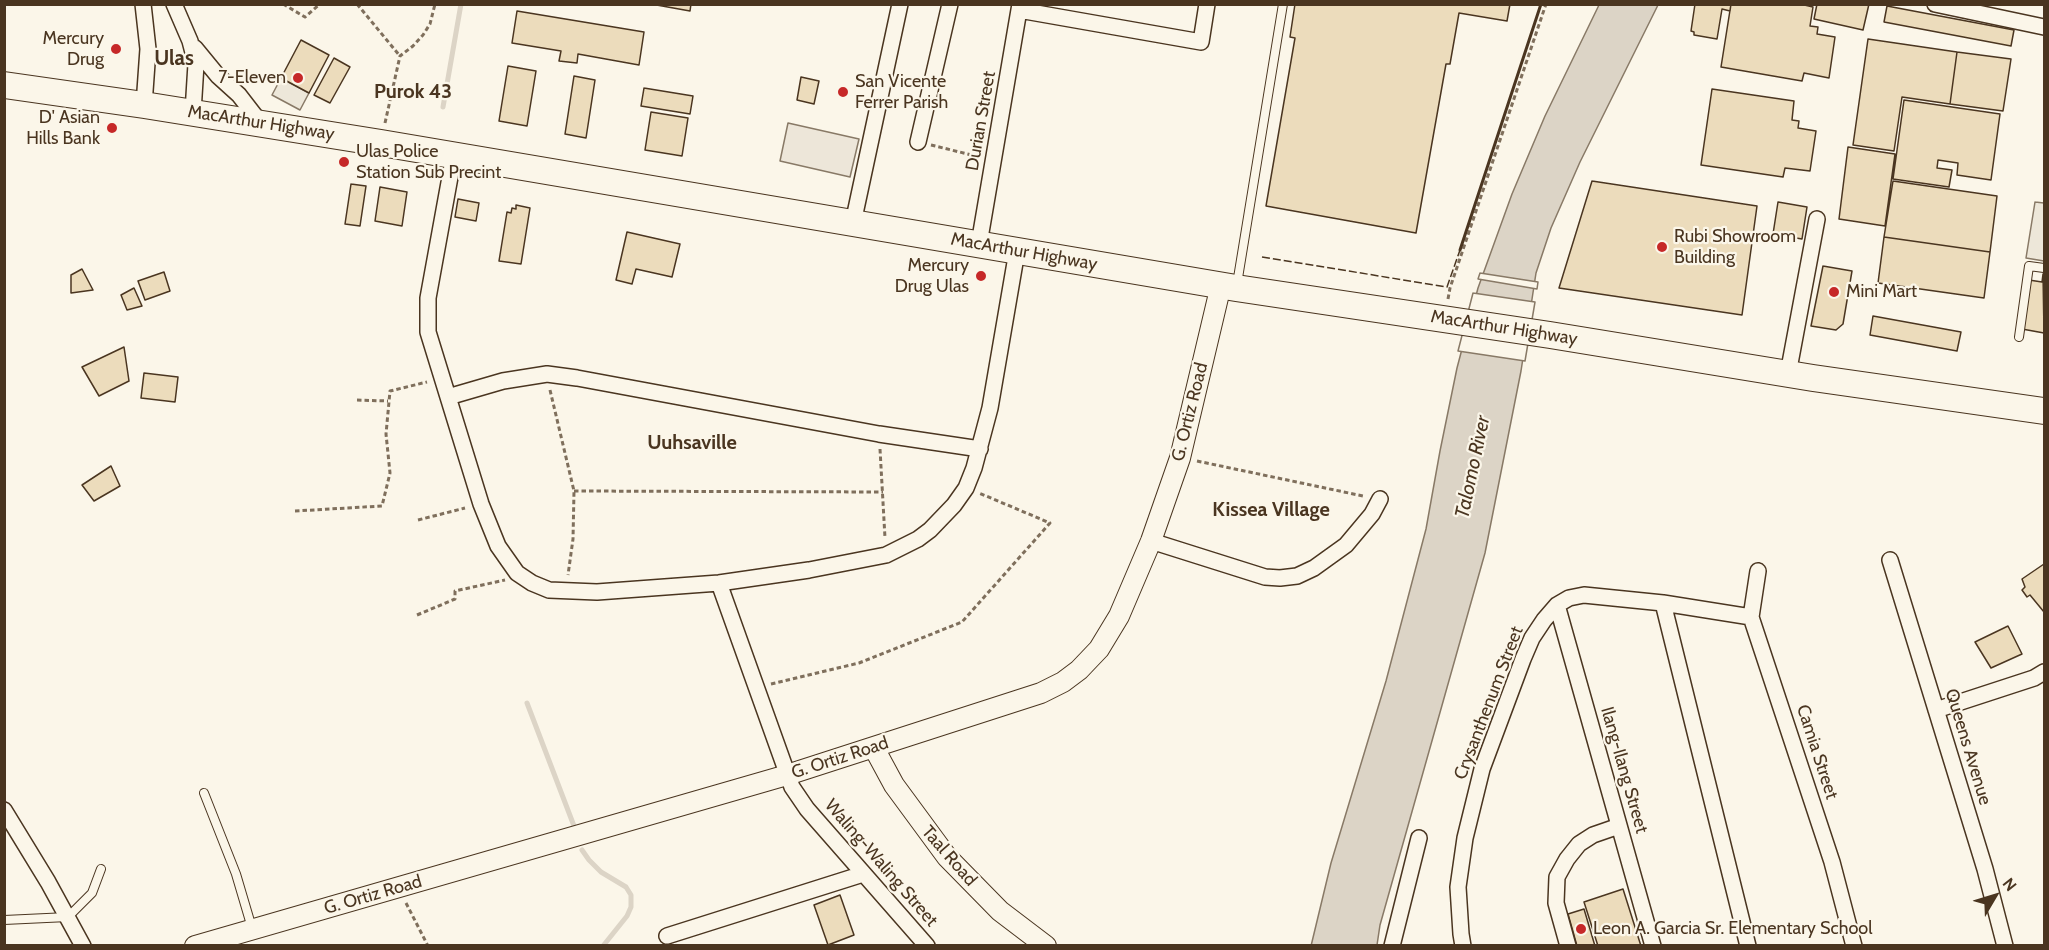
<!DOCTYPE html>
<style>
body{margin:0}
#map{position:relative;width:2049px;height:950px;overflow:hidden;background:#fbf6e9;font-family:Cabin,sans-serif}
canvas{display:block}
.frame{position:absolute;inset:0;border:6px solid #4a3520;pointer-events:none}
.north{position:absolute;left:1965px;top:866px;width:60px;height:60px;-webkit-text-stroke:4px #fbf6e9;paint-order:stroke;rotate:52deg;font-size:16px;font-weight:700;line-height:24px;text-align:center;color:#4a3520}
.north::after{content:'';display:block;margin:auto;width:21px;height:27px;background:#4a3520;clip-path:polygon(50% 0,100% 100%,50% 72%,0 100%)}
</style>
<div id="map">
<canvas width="2049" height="950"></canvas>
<div class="frame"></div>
<div class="north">N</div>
</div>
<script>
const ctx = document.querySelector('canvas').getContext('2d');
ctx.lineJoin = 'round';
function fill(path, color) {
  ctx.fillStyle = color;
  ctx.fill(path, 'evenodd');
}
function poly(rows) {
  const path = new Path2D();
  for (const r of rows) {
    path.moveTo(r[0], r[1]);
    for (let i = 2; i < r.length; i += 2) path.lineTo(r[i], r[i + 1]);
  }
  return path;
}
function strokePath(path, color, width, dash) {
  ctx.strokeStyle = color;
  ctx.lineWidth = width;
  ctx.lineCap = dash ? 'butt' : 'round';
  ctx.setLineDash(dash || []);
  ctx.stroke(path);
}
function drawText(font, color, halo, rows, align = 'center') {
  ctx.font = font + ' Cabin,sans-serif';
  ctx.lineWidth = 4.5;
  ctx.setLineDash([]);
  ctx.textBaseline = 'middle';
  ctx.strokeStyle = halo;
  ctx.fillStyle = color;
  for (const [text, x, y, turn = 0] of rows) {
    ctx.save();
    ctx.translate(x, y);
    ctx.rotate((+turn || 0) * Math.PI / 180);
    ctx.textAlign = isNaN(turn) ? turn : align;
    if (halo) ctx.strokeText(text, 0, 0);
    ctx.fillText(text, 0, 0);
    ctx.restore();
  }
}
const green = poly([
 [788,123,859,139,850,177,780,161,788,123]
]);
const parking = poly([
 [281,78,309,93,300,110,272,95,281,78],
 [2035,202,2044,203,2044,261,2026,258,2035,202]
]);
const water = poly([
 [1599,5,1658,5,1580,162,1551,228,1536,273,1521,371,1485,553,1380,925,1377,945,1311,946,1331,863,1386,681,1426,529,1440,451,1457,368,1478,288,1512,194,1545,116,1599,5]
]);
const pier = poly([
 [1480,273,1538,282,1537,289,1478,279,1480,273],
 [1473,293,1535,302,1525,361,1458,351,1473,293]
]);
const stream = poly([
 [443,107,461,4],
 [527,703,574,826],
 [582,850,589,860,601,872,626,887,631,895,631,907,627,916,603,946]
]);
const building = poly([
 [651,4,691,4,690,11,651,4],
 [1295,4,1510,4,1507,21,1459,13,1450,64,1446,64,1416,233,1266,206,1295,38,1290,37,1295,4],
 [1695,4,1731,4,1730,11,1722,9,1717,39,1694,35,1694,32,1691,31,1695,4],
 [1731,4,1800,4,1813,7,1810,26,1818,27,1817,34,1835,37,1829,78,1804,73,1802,81,1721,67,1731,4],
 [1817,4,1869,4,1863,30,1814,19,1817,4],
 [1887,6,2014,30,2011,46,1884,22,1887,6],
 [517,11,644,32,639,65,578,54,577,63,559,61,561,51,512,43,517,11],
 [1868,39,1957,52,1950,104,1902,97,1894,151,1853,145,1868,39],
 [301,40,329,55,309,93,281,78,301,40],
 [1957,52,2011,59,2003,111,1950,104,1957,52],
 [334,58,350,67,330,103,314,95,334,58],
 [508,66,536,71,527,126,499,121,508,66],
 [574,76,595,80,586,138,565,134,574,76],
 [801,77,819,81,814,104,797,100,801,77],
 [644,88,693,96,690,114,641,106,644,88],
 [1712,89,1794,101,1792,120,1799,121,1798,128,1816,131,1810,171,1785,168,1783,177,1701,165,1712,89],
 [1904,100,2000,114,1991,180,1957,175,1958,163,1938,160,1937,168,1952,170,1949,187,1893,179,1904,100],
 [651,112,688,118,682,156,645,150,651,112],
 [1848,147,1895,154,1885,226,1839,219,1848,147],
 [1592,181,1757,206,1742,315,1559,288,1592,181],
 [1893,181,1997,196,1990,252,1884,237,1893,181],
 [351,184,366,186,360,226,345,224,351,184],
 [380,187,407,192,402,226,375,221,380,187],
 [458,199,479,203,476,221,455,217,458,199],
 [1778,202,1807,207,1802,239,1773,234,1778,202],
 [516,205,530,208,521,264,499,261,507,212,511,213,512,208,516,209,516,205],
 [627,232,680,244,672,277,636,269,632,284,616,280,627,232],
 [1884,237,1990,252,1984,298,1878,283,1884,237],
 [1823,266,1852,271,1843,324,1836,330,1811,326,1823,266],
 [82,269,93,290,71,293,71,275,82,269],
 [164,272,170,291,145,300,138,281,164,272],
 [2043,274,2044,333,2022,329,2029,280,2042,282,2043,274],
 [134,288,142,306,127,310,121,295,134,288],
 [1873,316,1961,332,1957,351,1870,335,1873,316],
 [124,347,129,381,99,396,82,367,124,347],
 [144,373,178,377,175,402,141,398,144,373],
 [111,466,120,486,94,501,82,485,111,466],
 [2044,564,2044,612,2030,595,2027,597,2022,590,2025,587,2022,579,2044,564],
 [2008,626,2022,654,1991,668,1975,642,2008,626],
 [1623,889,1641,946,1598,946,1584,902,1623,889],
 [840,895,854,935,828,945,814,905,840,895],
 [1584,909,1595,946,1577,946,1568,914,1584,909]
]);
const path = poly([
 [283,4,305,17,320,4],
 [357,4,400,56],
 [385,123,400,56,413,46,423,35,430,24,435,4],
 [931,145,980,157],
 [1448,299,1450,288,1546,4],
 [550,390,574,491,573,539,568,575],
 [357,400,388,401],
 [880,449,885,538],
 [1197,461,1363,496],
 [574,491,883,492],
 [295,511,382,506,390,473,386,434,390,391,427,382],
 [418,520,465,508],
 [417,615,455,599,455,591,505,580],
 [771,684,859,663,962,622,1050,523,979,493],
 [406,903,428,946]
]);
const service = poly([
 [1237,284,1283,4],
 [2019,337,2029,266,2044,268],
 [204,793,236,874,252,928],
 [4,920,68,917,92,893,101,869]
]);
const minor = poly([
 [143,4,148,49,144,105],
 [174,4,190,41,196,64,193,112],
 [1935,4,2044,27],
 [1019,10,1201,42,1207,4],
 [195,48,218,76,239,95,256,117,258,123],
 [918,142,950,4],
 [454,155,428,298,428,332,481,504,498,546,517,573,532,583,549,590,597,592,719,583,809,570,886,555,918,539,930,530,954,505,966,488,974,468,990,408,1017,251],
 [853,223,900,4],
 [979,244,1020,4],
 [1788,374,1817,219],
 [448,397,503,381,547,374,577,378,879,434,980,449],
 [1151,541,1265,577,1280,578,1297,576,1314,568,1346,545,1372,514,1380,499],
 [1890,560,1985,869,2005,946],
 [1758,571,1751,617,1832,862,1854,946],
 [719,583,792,787,807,809,927,946],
 [1663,603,1748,946],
 [1557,605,1653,946],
 [1936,710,2034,678,2044,672],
 [4,810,48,882,83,946],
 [667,936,863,874],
 [1392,946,1419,838],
 [1463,946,1461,934,1458,887,1465,838,1482,769,1523,659,1532,638,1544,620,1557,605,1569,598,1584,595,1663,603,1751,617],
 [1568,946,1556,903,1557,877,1567,859,1579,844,1593,835,1619,826]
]);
const tertiary = poly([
 [874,748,894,785,947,857,1000,911,1046,946],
 [195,946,787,775,1041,693,1063,682,1079,670,1099,649,1119,616,1151,541,1180,458,1221,285]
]);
const trunk = poly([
 [4,85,144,105,381,143,1236,288,1550,335,1813,378,2044,411]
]);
const fence = poly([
 [1262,257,1447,287,1460,250]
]);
const wall = poly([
 [1460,250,1541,4]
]);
const markers = [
 [116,49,6,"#c62828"],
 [298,78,6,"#c62828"],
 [843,92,6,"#c62828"],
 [112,128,6,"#c62828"],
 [344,162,6,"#c62828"],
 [1662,247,6,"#c62828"],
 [981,276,6,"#c62828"],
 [1834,292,6,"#c62828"],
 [1581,929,6,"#c62828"]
];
const poiNames = [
 ["Mercury",104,39,"right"],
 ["Drug",104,60,"right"],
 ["7-Eleven",286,78,"right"],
 ["San Vicente",855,82],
 ["Ferrer Parish",855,103],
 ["D' Asian",100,118,"right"],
 ["Hills Bank",100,139,"right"],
 ["Ulas Police",356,152],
 ["Station Sub Precint",356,173],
 ["Rubi Showroom",1674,237],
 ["Building",1674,258],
 ["Mercury",969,266,"right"],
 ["Drug Ulas",969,287,"right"],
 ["Mini Mart",1846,292],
 ["Leon A. Garcia Sr. Elementary School",1593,929]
];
const streetNames = [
 ["Durian Street",981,121,-80],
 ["MacArthur Highway",261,123,9],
 ["MacArthur Highway",1024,252,10],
 ["MacArthur Highway",1504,328,9],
 ["G. Ortiz Road",1190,412,-76],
 ["Crysanthenum Street",1489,703,-69],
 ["Queens Avenue",1968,747,73],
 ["Camia Street",1817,752,72],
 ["G. Ortiz Road",840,758,-18],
 ["Ilang-Ilang Street",1624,770,74],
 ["Taal Road",949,856,49],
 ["Waling-Waling Street",881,863,49],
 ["G. Ortiz Road",373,895,-16]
];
const neighbourhoodNames = [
 ["Purok 43",413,92],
 ["Uuhsaville",692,443],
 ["Kissea Village",1271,510]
];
const waterNames = [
 ["Talomo River",1473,467,-78]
];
const quarterNames = [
 ["Ulas",174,59]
];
fill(green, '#ede6d9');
strokePath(green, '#887966', 1.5);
fill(parking, '#ede7d9');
strokePath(parking, '#887966', 1.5);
fill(water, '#dcd4c6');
strokePath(water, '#887966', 1.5);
fill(pier, '#fbf6e9');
strokePath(pier, '#887966', 1.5);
strokePath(stream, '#dcd4c6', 5);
fill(building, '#ecdcbc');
strokePath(building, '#4a3520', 1.5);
strokePath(service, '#4a3520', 10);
strokePath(minor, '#4a3520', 18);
strokePath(tertiary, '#4a3520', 22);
strokePath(trunk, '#4a3520', 28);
strokePath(path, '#7f6f5c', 3, [4.5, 3]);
strokePath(service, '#fbf6e9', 8);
strokePath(minor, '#fbf6e9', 15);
strokePath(tertiary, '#fbf6e9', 20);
strokePath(trunk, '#fbf6e9', 26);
strokePath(fence, '#4a3520', 1.5, [8, 3]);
strokePath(wall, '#4a3520', 3);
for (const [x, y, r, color] of markers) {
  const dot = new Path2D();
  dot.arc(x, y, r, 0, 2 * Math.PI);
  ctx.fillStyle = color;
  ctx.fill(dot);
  strokePath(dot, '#fbf6e9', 2);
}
drawText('18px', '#4a3520', '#fbf6e9', poiNames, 'left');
drawText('18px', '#4a3520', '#fbf6e9', streetNames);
drawText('bold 20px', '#4a3520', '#fbf6e9', neighbourhoodNames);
drawText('italic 20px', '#4a3520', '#fbf6e9', waterNames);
drawText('bold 21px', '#4a3520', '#fbf6e9', quarterNames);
</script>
